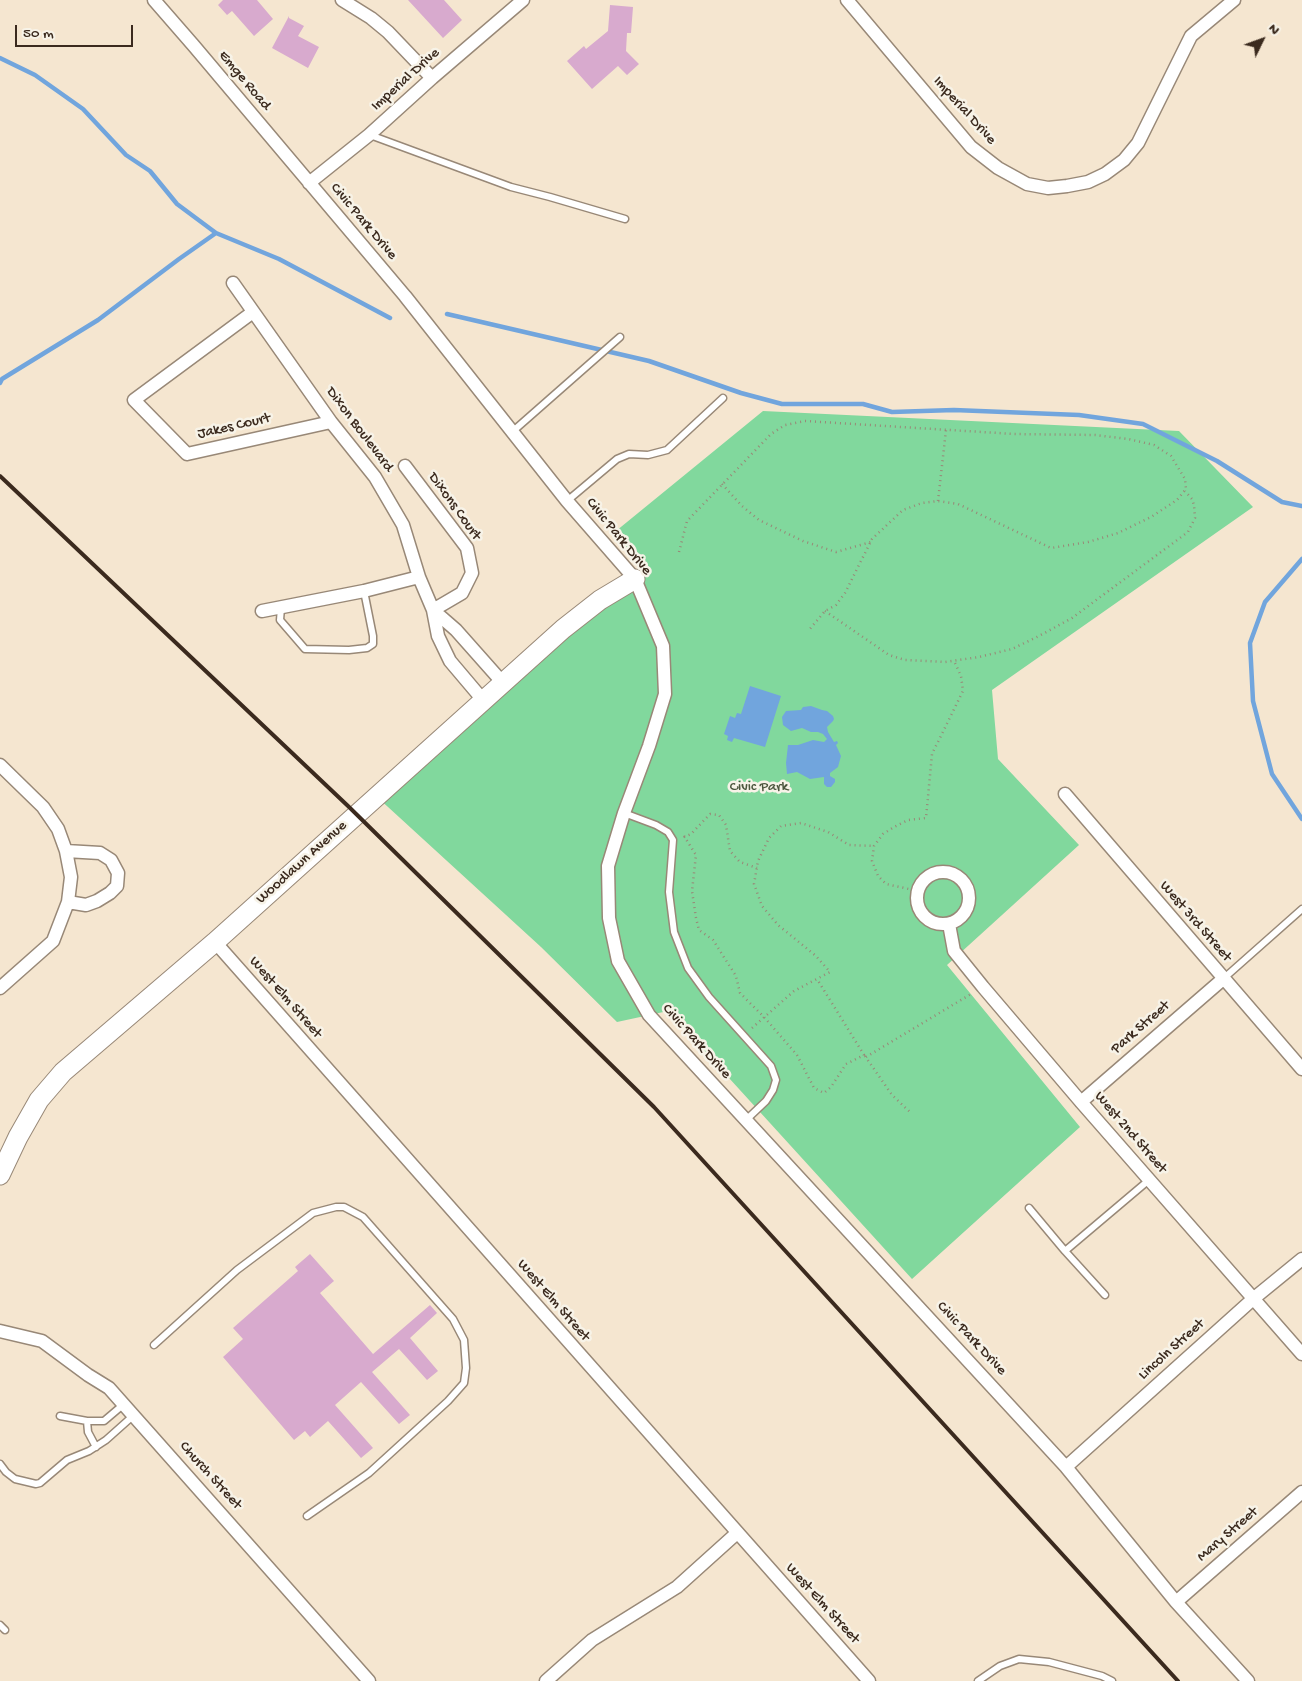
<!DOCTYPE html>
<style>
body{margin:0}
#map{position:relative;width:1302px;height:1681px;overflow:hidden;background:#f5e6d0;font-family:"Gochi Hand",sans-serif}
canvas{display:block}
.north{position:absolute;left:1237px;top:15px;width:50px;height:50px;-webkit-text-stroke:4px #f7f3e8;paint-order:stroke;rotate:48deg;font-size:14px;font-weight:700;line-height:20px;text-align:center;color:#3b2a1e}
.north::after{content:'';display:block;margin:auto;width:18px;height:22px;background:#3b2a1e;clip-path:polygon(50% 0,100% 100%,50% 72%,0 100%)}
.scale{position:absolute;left:15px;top:25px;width:118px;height:22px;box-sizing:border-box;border:2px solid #3b2a1e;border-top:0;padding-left:6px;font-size:15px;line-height:18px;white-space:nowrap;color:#3b2a1e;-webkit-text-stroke:4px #f7f3e8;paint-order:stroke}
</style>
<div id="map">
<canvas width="1302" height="1681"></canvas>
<div class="north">N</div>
<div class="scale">50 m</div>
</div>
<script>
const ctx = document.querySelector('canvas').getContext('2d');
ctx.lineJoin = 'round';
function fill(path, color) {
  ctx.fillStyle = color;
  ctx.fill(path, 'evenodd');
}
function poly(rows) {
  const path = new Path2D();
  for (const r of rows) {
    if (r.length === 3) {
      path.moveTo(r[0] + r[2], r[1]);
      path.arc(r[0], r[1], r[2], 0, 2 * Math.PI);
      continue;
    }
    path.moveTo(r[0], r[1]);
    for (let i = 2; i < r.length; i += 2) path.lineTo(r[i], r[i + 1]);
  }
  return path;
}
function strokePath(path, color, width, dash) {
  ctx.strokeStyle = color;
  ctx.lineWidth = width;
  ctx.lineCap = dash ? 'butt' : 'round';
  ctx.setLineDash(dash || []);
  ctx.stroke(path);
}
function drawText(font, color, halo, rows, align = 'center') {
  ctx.font = font + ' "Gochi Hand",sans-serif';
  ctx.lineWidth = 5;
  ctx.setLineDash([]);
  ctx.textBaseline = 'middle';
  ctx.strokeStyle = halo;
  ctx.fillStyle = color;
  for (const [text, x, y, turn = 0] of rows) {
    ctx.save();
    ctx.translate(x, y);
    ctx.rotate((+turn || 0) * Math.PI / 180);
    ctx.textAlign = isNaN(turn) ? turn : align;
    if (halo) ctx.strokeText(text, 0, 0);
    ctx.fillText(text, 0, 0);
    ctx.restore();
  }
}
const green = poly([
 [763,411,1179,431,1253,507,992,690,998,759,1079,845,947,965,1080,1127,912,1279,668,1011,617,1022,541,947,376,796,600,600,644,573,616,531]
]);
const water = poly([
 [750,686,781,696,765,747,734,738,732,742,727,740,728,736,724,734,730,716,735,718,737,713,741,714],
 [811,706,822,710,827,711,833,716,834,719,833,721,827,727,828,732,834,742,837,741,838,743,836,745,841,756,838,767,830,773,830,776,835,779,835,782,831,787,827,787,824,784,824,777,810,779,797,772,787,774,786,763,788,745,798,745,813,740,824,742,827,739,823,734,818,732,811,732,802,728,791,731,783,725,782,717,786,711,801,710,803,707]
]);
const stream = poly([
 [0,58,35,75,83,109,126,155,150,171,177,204,216,233,279,259,390,318],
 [447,314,649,361,741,393,782,404,863,404,892,412,954,410,1079,415,1143,424,1217,461,1282,502,1302,506],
 [0,383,2,379,98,320,179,259,216,233],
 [1302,559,1265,602,1250,643,1253,701,1272,774,1302,819]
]);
const building = poly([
 [223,0,257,0,273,19,254,36,232,11,227,15,218,5],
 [408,0,444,0,462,20,443,38],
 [610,5,633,7,631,33,627,33,626,51,639,64,627,75,618,66,592,89,567,61,584,46,586,49,608,31],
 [289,16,289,18,304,26,298,36,319,47,308,68,272,48],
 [310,1254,334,1281,320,1293,373,1354,430,1305,437,1313,410,1338,438,1371,427,1380,399,1349,372,1372,410,1415,399,1424,361,1382,335,1405,373,1448,361,1458,328,1421,310,1437,305,1431,294,1440,223,1357,243,1339,233,1328,298,1271,295,1267]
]);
const path = poly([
 [722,484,742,506,759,520,803,541,836,552,871,542],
 [938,501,946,430],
 [679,552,687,521,771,434,785,425,805,421,1014,434,1095,435,1128,439,1154,445,1171,456,1185,479,1186,489,1177,500,1151,517,1118,533,1088,542,1051,548,958,504,938,501,922,503,903,510,872,539,845,593,836,605,825,611,809,630],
 [825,611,889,655,905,660,945,662,979,657,1012,649,1039,636,1072,618,1188,532,1195,518,1194,505,1192,499,1185,491],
 [684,836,696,855,692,891,696,918,699,930,713,940,736,976,740,993,764,1017,797,1055,814,1088,824,1093,831,1087,846,1064,864,1055,817,979],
 [684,837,691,834,710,814,719,815,726,825,730,851,740,862,757,868],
 [918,891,886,884,878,876,872,861,874,846,883,834,894,827,908,820,926,818,932,754,963,691,961,676,954,661],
 [752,1028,794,991,830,972,816,956,778,925,762,906,754,884,758,861,769,838,781,826,801,823,828,832,849,845,874,846],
 [865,1056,892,1095,911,1113],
 [866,1057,971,994]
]);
const lane = poly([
 [370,135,511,187,550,197,625,219],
 [512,432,620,337],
 [567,501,617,459,629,454,648,455,667,450,723,398],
 [281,608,280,620,305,649,349,650,367,648,373,644,373,636,364,591],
 [624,813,656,825,668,832,673,840,669,892,674,932,688,968,709,997,771,1066,776,1080,773,1090,766,1101,746,1120],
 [1223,979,1302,909],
 [1029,1208,1065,1251],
 [1105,1295,1065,1251,1149,1180],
 [154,1345,237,1270,313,1213,336,1207,344,1207,363,1217,453,1319,464,1340,466,1368,464,1383,448,1401,369,1473,307,1516],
 [60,1416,87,1421,88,1432,96,1447],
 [87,1421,104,1421,124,1404],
 [0,1464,6,1472,15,1479,36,1484,40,1483,67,1460,89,1451,106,1440,134,1415],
 [0,1625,5,1630],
 [978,1681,1000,1666,1019,1659,1049,1662,1102,1676,1112,1681]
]);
const street = poly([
 [154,0,194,46,405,296,567,501,635,579,663,646,665,694,649,746,624,813,608,866,609,918,618,961,649,1015,1066,1467,1176,1602,1248,1681],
 [342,0,371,18,388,32,432,78],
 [847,0,971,147,998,168,1027,184,1048,188,1067,186,1088,182,1105,174,1124,160,1138,143,1191,36,1234,0],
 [309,183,369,135,432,78,523,0],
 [233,283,331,422,375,477,403,525,419,577,433,610,438,636,450,661,483,700],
 [253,312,134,400,187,454,331,422],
 [405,466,467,548,472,573,462,593,433,610],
 [433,610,456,630,503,683],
 [262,611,364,591,419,577],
 [0,765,43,807,58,829,66,851,71,877,68,902,53,941,0,988],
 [1065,794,1302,1069],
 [66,851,100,853,111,860,118,873,117,886,110,893,97,901,86,905,68,902],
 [943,898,26],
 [949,924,954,951,983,987,1081,1102,1302,1354],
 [215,942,869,1681],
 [1081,1102,1223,979],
 [0,1331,42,1341,88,1375,109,1388,369,1681],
 [1066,1467,1253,1299,1302,1259],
 [1176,1602,1302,1492],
 [546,1681,592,1640,677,1587,737,1533]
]);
const secondary = poly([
 [0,1175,18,1137,39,1100,63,1072,215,942,563,629,600,600,635,579]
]);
const rail = poly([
 [0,476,348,806,654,1107,1178,1681]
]);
const streetNames = [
 ["Imperial Drive",406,80,-42],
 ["Emge Road",244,81,50],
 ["Imperial Drive",964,111,48],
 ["Civic Park Drive",363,222,50],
 ["Jakes Court",234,427,-13],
 ["Dixon Boulevard",359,430,53],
 ["Dixons Court",454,507,54],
 ["Civic Park Drive",618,537,51],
 ["Woodlawn Avenue",302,863,-42],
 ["West 3rd Street",1195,922,49],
 ["West Elm Street",285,998,49],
 ["Park Street",1141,1028,-41],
 ["Civic Park Drive",696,1042,48],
 ["West 2nd Street",1130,1133,49],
 ["West Elm Street",553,1301,49],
 ["Civic Park Drive",971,1339,47],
 ["Lincoln Street",1172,1350,-42],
 ["Church Street",210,1476,48],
 ["Mary Street",1228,1535,-41],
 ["West Elm Street",822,1604,48]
];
const parkNames = [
 ["Civic Park",759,788]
];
fill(green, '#81d89d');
fill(water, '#71a5dd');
strokePath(stream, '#71a5dd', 4.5);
fill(building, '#d8aace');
strokePath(lane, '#988877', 9);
strokePath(street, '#988877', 15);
strokePath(secondary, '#988877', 21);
strokePath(path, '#988877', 2.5, [1, 4]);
strokePath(lane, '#fff', 6);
strokePath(street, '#fff', 12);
strokePath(secondary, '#fff', 19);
strokePath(rail, '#3b2a1e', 4);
drawText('15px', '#3b2a1e', '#f7f3e8', streetNames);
drawText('15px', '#4c563e', '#f7f3e8', parkNames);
</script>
